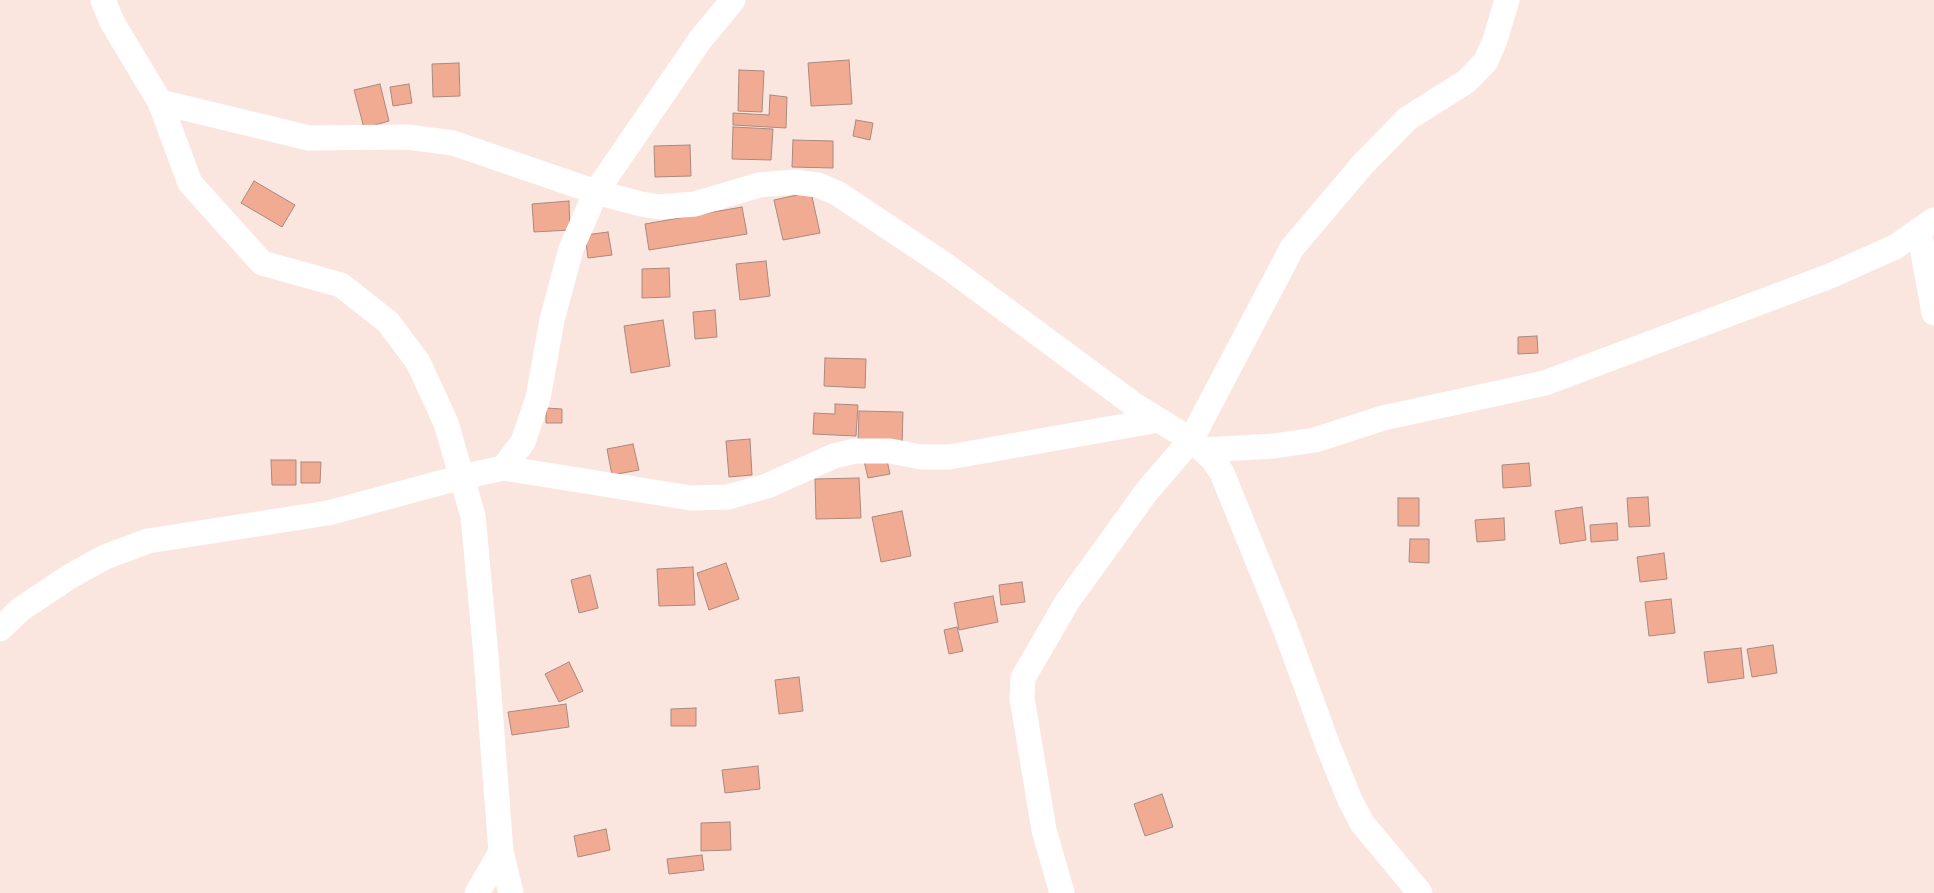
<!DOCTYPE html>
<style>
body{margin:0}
canvas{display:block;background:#fbe6df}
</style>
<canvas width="1934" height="893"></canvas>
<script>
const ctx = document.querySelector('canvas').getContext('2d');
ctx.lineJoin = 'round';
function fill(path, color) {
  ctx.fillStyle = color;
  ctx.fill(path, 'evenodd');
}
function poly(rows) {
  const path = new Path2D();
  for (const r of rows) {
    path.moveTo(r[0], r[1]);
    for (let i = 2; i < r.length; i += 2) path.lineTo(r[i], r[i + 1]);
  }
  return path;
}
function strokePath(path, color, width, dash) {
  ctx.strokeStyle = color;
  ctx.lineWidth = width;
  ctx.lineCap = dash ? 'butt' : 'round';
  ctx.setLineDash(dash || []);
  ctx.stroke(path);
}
const building = poly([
 [849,60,852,104,811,106,808,63,849,60],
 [459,63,460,96,433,97,432,64,459,63],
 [739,70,764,71,762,112,738,111,739,70],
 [380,84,389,121,364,128,354,90,380,84],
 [409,84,412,103,393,106,390,87,409,84],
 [770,95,787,97,786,128,733,125,733,113,769,115,770,95],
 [856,120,873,123,870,140,853,136,856,120],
 [733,127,773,129,771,160,732,159,733,127],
 [793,140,833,141,833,168,792,167,793,140],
 [690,145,691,176,655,177,654,146,690,145],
 [254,181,295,205,282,227,241,203,254,181],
 [811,192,820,233,783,240,774,200,811,192],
 [569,201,570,230,534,232,532,204,569,201],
 [742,207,747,234,649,250,645,224,742,207],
 [608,232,612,255,588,258,585,235,608,232],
 [766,261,770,296,740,300,736,264,766,261],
 [669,268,670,297,642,298,642,269,669,268],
 [715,310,717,337,695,339,693,312,715,310],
 [663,320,670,366,631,373,624,326,663,320],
 [1537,336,1538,353,1518,354,1518,337,1537,336],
 [825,358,866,359,865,388,824,386,825,358],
 [835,404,858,405,856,436,813,434,814,413,835,414,835,404],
 [546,408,562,409,562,423,546,423,546,408],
 [859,411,903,412,902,445,858,444,859,411],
 [750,439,752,475,729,477,726,441,750,439],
 [633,444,639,470,612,475,607,449,633,444],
 [886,456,890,474,868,478,864,461,886,456],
 [271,460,296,460,296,485,272,485,271,460],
 [301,462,321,462,320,483,301,483,301,462],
 [1529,463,1531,486,1503,488,1502,465,1529,463],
 [859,478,861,518,816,519,815,479,859,478],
 [1648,497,1650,526,1629,527,1627,498,1648,497],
 [1398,498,1419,498,1419,526,1398,526,1398,498],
 [1582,507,1586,540,1560,544,1555,511,1582,507],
 [902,511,911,556,881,562,872,517,902,511],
 [1504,518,1505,540,1477,542,1475,520,1504,518],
 [1617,523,1618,540,1591,542,1590,525,1617,523],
 [1410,539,1429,539,1429,563,1409,562,1410,539],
 [1664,553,1667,579,1640,582,1637,557,1664,553],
 [726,563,739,599,709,610,697,573,726,563],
 [693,567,695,605,659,606,657,569,693,567],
 [590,575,598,608,579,613,571,580,590,575],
 [1022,582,1025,602,1001,605,999,585,1022,582],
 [993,596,998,622,959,630,954,603,993,596],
 [1671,599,1675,633,1649,636,1645,602,1671,599],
 [957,627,963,651,949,654,944,630,957,627],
 [1773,645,1777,673,1752,677,1747,649,1773,645],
 [1741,648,1744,678,1708,683,1704,652,1741,648],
 [569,662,583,691,559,702,545,674,569,662],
 [799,677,803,711,779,714,775,680,799,677],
 [566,704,569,727,512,735,508,712,566,704],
 [696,708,696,726,671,726,671,709,696,708],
 [758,766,760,789,725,793,722,770,758,766],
 [1162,794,1173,827,1145,836,1134,804,1162,794],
 [730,822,731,850,701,851,701,823,730,822],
 [606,829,610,850,578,857,574,836,606,829],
 [702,855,704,870,669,874,667,859,702,855]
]);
const street = poly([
 [103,0,112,22,160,102,190,183,262,263,341,285,388,322,418,362,446,423,473,516,486,656,501,852,511,893],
 [160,102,309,138,408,137,453,143,596,192,641,204,660,207,695,204,759,185,793,182,818,185,837,193,948,267,1133,404,1191,440,1212,458,1222,473,1285,628,1328,746,1350,800,1362,823,1420,893],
 [1919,230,1934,313],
 [1203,450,1274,446,1315,440,1383,418,1545,383,1830,276,1895,247,1934,220],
 [503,468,691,498,728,497,767,486,834,456,855,451,890,451,921,457,949,457,1159,420],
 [0,629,21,609,69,577,105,557,148,541,328,513,462,477,503,468,523,442,538,398,552,320,571,249,596,192,700,40,733,0],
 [477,893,501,852],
 [1062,893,1044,830,1022,698,1023,678,1067,602,1147,491,1191,440,1292,248,1363,164,1407,119,1467,81,1486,61,1495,40,1507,0]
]);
fill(building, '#f2ab93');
strokePath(building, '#a9897f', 1);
strokePath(street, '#fff', 25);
</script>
